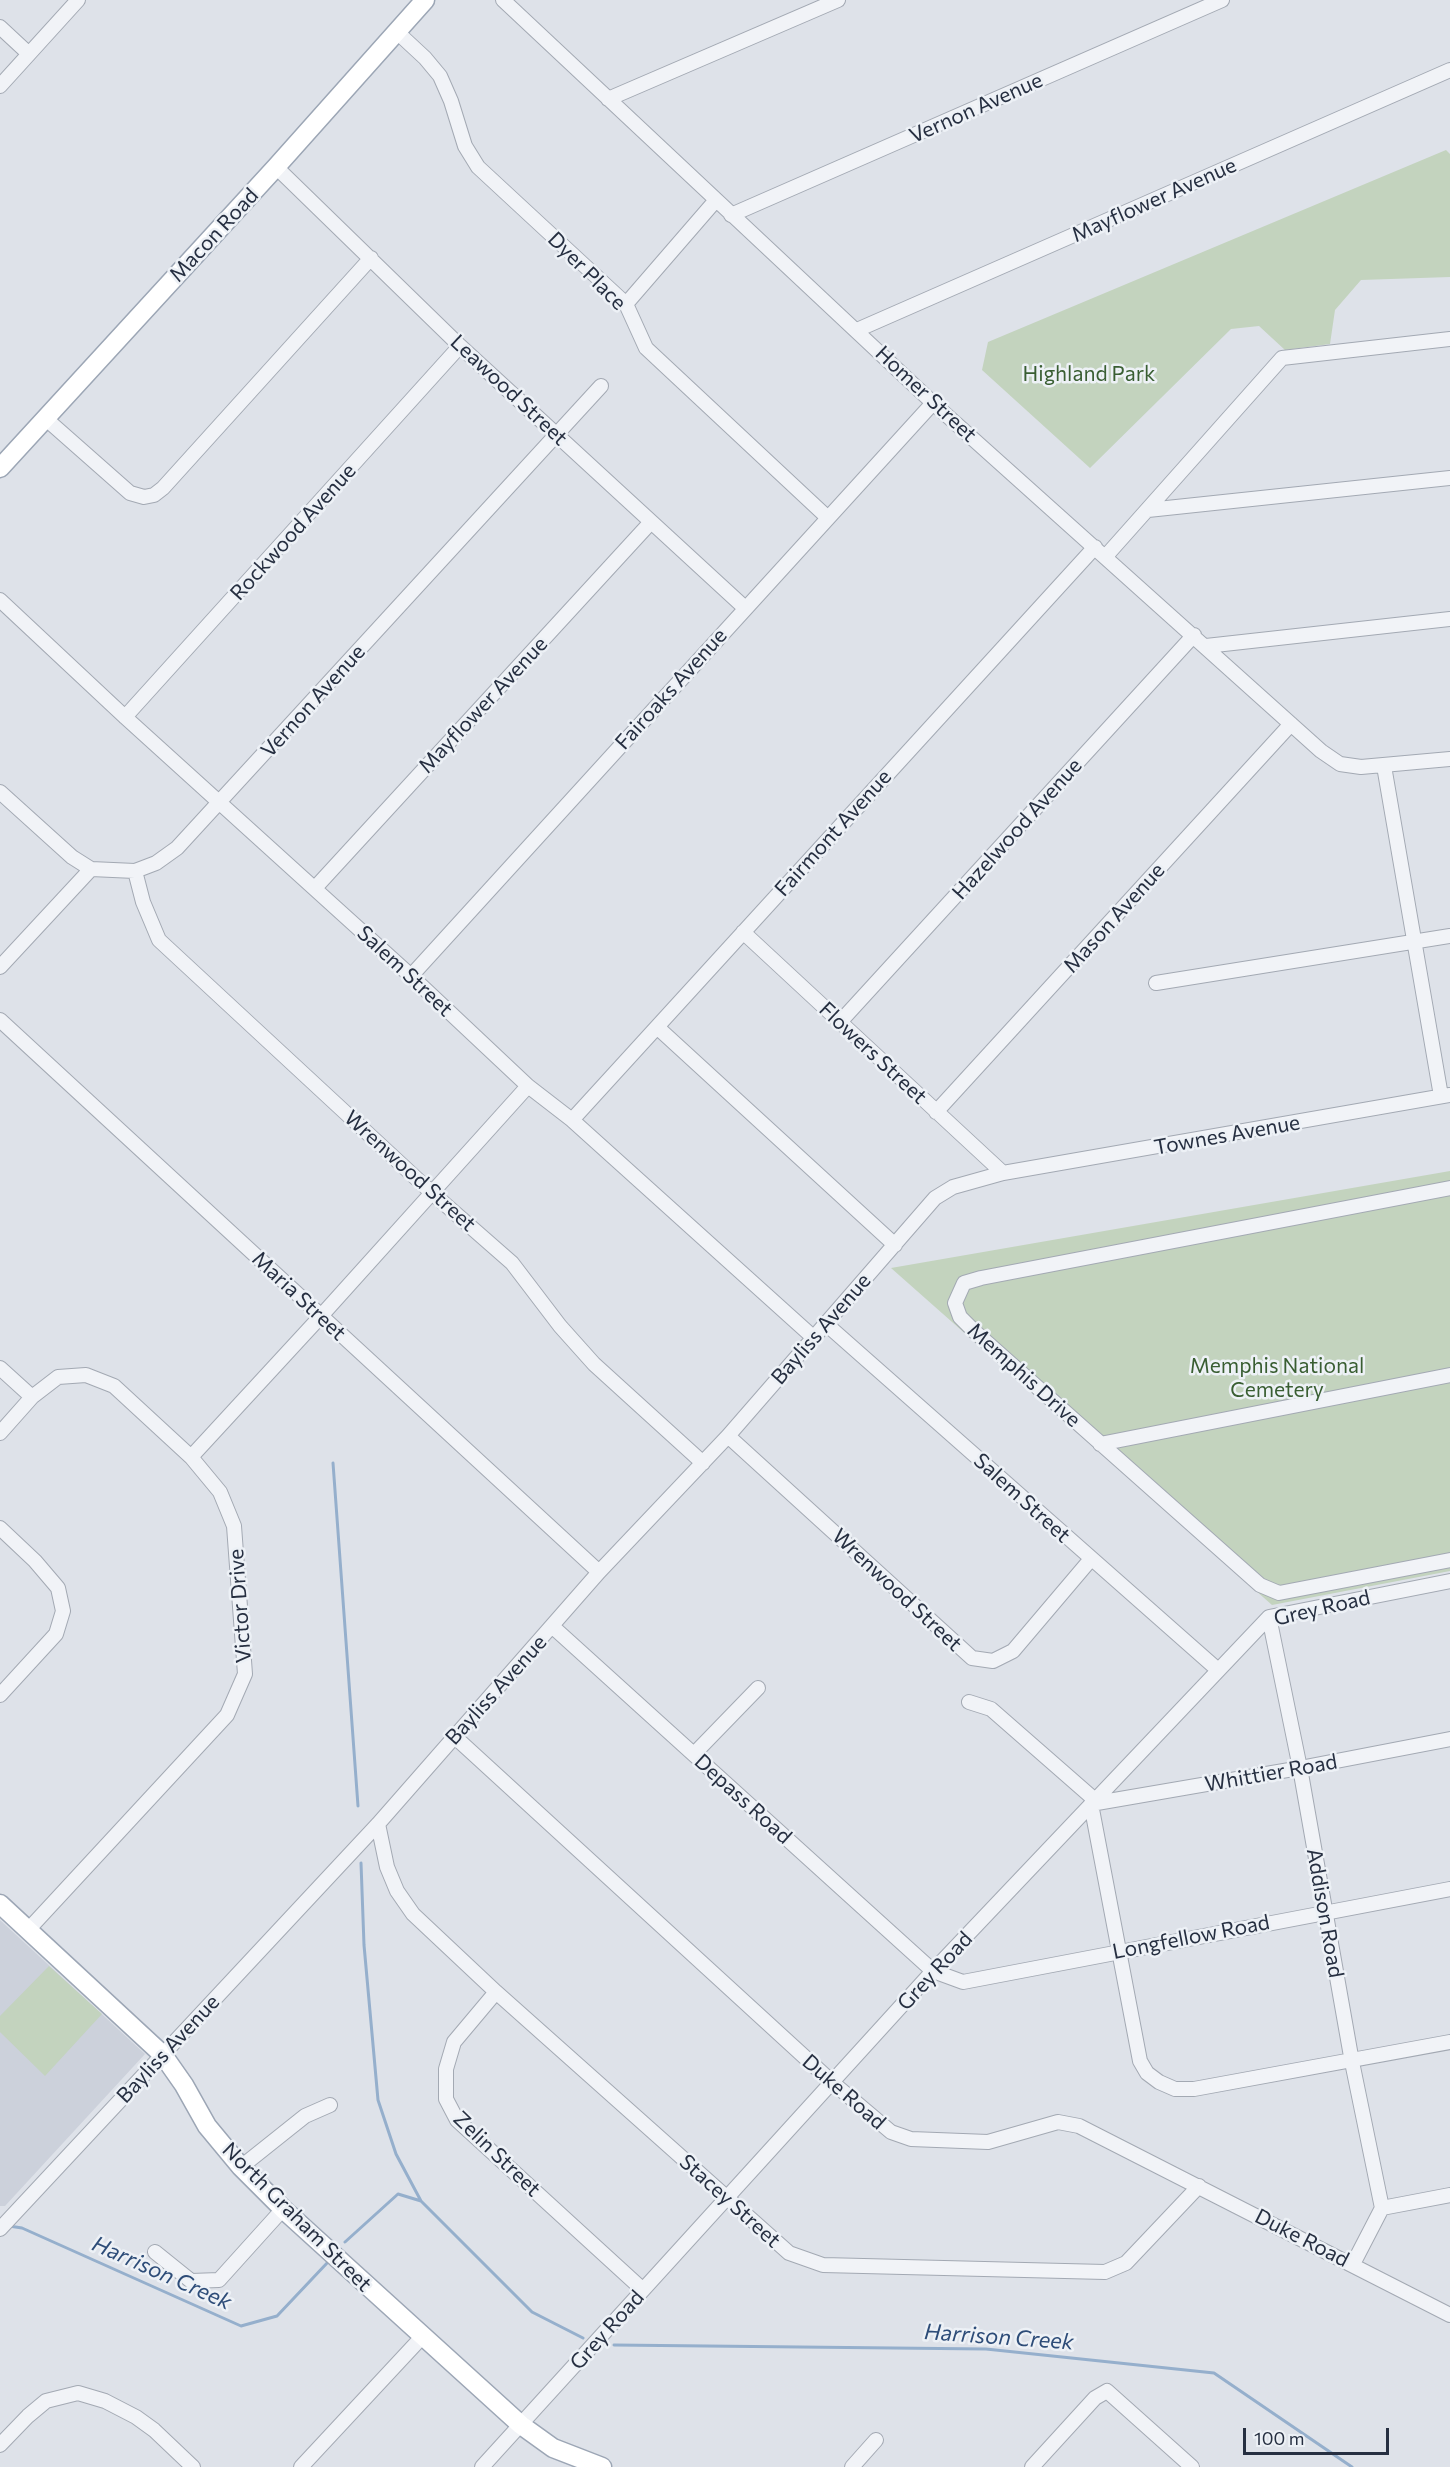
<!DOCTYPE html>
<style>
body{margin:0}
#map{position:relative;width:1450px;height:2467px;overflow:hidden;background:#dee2e9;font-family:Commissioner,sans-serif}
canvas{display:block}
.scale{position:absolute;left:1243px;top:2428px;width:146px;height:27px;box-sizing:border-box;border:3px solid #262f41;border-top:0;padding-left:8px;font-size:18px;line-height:21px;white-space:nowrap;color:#262f41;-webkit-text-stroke:4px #edf1f6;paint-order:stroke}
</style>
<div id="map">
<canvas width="1450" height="2467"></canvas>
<div class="scale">100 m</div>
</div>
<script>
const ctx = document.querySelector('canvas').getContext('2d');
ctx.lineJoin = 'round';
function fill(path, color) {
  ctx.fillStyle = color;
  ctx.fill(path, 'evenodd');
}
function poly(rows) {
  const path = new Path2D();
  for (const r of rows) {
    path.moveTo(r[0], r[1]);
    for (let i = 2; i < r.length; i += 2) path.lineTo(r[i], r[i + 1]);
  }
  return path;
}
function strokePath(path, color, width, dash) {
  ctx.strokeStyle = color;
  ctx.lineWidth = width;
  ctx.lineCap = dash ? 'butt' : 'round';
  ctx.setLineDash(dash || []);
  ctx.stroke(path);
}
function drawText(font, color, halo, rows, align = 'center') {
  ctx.font = font + ' Commissioner,sans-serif';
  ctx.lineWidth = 5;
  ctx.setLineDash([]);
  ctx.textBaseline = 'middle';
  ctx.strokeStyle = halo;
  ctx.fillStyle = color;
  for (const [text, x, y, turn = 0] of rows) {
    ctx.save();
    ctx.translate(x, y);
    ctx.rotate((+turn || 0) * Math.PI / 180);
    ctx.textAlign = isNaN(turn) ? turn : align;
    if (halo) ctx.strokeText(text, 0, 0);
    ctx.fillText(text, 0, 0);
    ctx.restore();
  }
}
const built = poly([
 [0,1920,145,2054,5,2206,0,2206]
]);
const green = poly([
 [1446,150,1450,154,1450,277,1361,280,1335,310,1330,344,1285,350,1259,326,1231,329,1090,468,982,370,988,342],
 [1450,1171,1450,1571,1272,1605,891,1268],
 [49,1966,102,2014,45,2076,0,2032,0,2016]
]);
const stream = poly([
 [333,1463,358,1806],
 [361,1863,364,1945,378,2100,396,2154,421,2201],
 [9,2226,22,2228,241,2326,277,2316,328,2262],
 [345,2242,398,2194,421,2201,532,2312,583,2338],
 [614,2345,986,2349,1214,2373,1352,2467]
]);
const minor = poly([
 [503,0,933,403,1321,751,1340,764,1361,767,1450,759],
 [0,27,29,54],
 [397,32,425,58,440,76,451,101,465,146,478,167,626,304,646,348,828,518],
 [0,86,78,0],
 [608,99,838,0],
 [276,167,460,346,745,608],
 [731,215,1222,0],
 [626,304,716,200],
 [857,330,1450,70],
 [45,418,130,493,144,497,154,495,163,488,371,258],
 [1148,510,1450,478],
 [1106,556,1282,358,1450,339],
 [0,600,125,717,411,976,528,1086,572,1120,814,1338],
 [1206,646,1450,619],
 [125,717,460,346],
 [1384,766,1441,1096],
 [0,792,72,857,91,869],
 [135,871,143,902,159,940,431,1192,512,1263,560,1326,594,1364,703,1463],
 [315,888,651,522],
 [743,932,1003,1173],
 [0,967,91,869,135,871,156,863,177,848,601,386],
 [411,976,933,403],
 [1156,983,1450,936],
 [0,1020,599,1572],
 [840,1022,1194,635],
 [657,1027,895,1245],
 [936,1112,1291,724],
 [572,1120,1095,547],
 [1450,1188,981,1278,964,1283,955,1303,960,1317,974,1331,1260,1585,1279,1593,1450,1560],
 [826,1324,1218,1670],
 [0,1368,32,1397],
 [0,1433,32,1397,58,1377,86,1375,114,1386,191,1457,220,1492,234,1526,245,1674,227,1715,28,1930],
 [728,1436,972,1658,993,1661,1013,1651,1091,1559],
 [1100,1444,1450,1375],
 [191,1457,321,1316,528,1086],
 [0,1528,35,1561,58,1588,63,1611,56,1634,0,1695],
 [1269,1617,1300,1768,1352,2062,1382,2208],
 [553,1627,933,1971,963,1982,1450,1889],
 [969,1702,991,1709,1095,1800],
 [455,1737,833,2083,891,2132,911,2139,988,2142,1058,2122,1079,2126,1450,2315],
 [1450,1739,1300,1768,1091,1804,1140,2061,1147,2073,1159,2082,1175,2089,1194,2089,1450,2042],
 [694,1754,758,1688],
 [378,1824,387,1867,397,1891,413,1914,496,1992,789,2253,823,2265,1105,2272,1126,2263,1199,2186],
 [496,1992,454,2042,446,2069,446,2099,457,2120,643,2290],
 [241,2167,305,2116,330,2105],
 [0,2229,378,1824,599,1572,728,1436,935,1198,953,1187,1003,1173,1450,1095],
 [155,2252,191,2281,219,2280,283,2209],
 [1353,2264,1382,2208,1450,2195],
 [0,2445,28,2416,46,2401,78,2393,105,2401,136,2417,154,2430,193,2467],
 [301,2467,422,2337],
 [482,2467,933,1971,1269,1617,1450,1581],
 [852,2467,876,2440],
 [1032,2467,1095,2398,1107,2391,1192,2467]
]);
const major = poly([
 [0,468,276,167,425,0],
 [0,1904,163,2055,184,2085,207,2126,241,2167,283,2209,521,2425,553,2448,602,2467]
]);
const streetNames = [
 ["Vernon Avenue",976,108,-24],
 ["Mayflower Avenue",1154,200,-24],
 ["Macon Road",214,235,-47],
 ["Dyer Place",587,271,45],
 ["Leawood Street",509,390,43],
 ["Homer Street",926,394,43],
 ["Rockwood Avenue",293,532,-48],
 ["Fairoaks Avenue",671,689,-48],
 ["Vernon Avenue",313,701,-48],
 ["Mayflower Avenue",483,705,-47],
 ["Hazelwood Avenue",1017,829,-48],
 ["Fairmont Avenue",833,833,-48],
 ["Mason Avenue",1114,918,-48],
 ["Salem Street",405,971,43],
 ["Flowers Street",873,1053,43],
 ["Townes Avenue",1227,1135,-10],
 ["Wrenwood Street",410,1171,42],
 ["Maria Street",299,1296,43],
 ["Bayliss Avenue",821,1329,-49],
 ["Memphis Drive",1024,1375,42],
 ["Salem Street",1022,1498,42],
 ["Wrenwood Street",897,1590,43],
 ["Victor Drive",240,1606,-94],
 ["Grey Road",1322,1608,-13],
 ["Bayliss Avenue",496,1690,-48],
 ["Whittier Road",1271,1773,-10],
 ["Depass Road",743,1799,42],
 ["Addison Road",1325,1913,80],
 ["Longfellow Road",1191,1937,-11],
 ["Grey Road",935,1971,-47],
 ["Bayliss Avenue",168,2049,-47],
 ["Duke Road",844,2092,41],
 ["Zelin Street",497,2154,44],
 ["Stacey Street",730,2201,42],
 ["North Graham Street",297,2217,45],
 ["Duke Road",1302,2238,27],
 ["Grey Road",607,2330,-48]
];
const parkNames = [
 ["Highland Park",1089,374],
 ["Memphis National",1277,1366],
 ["Cemetery",1277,1390]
];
const waterNames = [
 ["Harrison Creek",162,2273,24],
 ["Harrison Creek",999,2337,4]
];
fill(built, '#ccd1db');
fill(green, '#c3d3be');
strokePath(stream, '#95afcc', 3);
strokePath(minor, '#a3a9b3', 16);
strokePath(major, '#9ca6b5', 21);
strokePath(minor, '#f1f3f7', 14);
strokePath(major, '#fff', 18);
drawText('21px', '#262f41', '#edf1f6', streetNames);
drawText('21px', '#395e32', '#edf1f6', parkNames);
drawText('italic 22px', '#2d4c78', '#edf1f6', waterNames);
</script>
